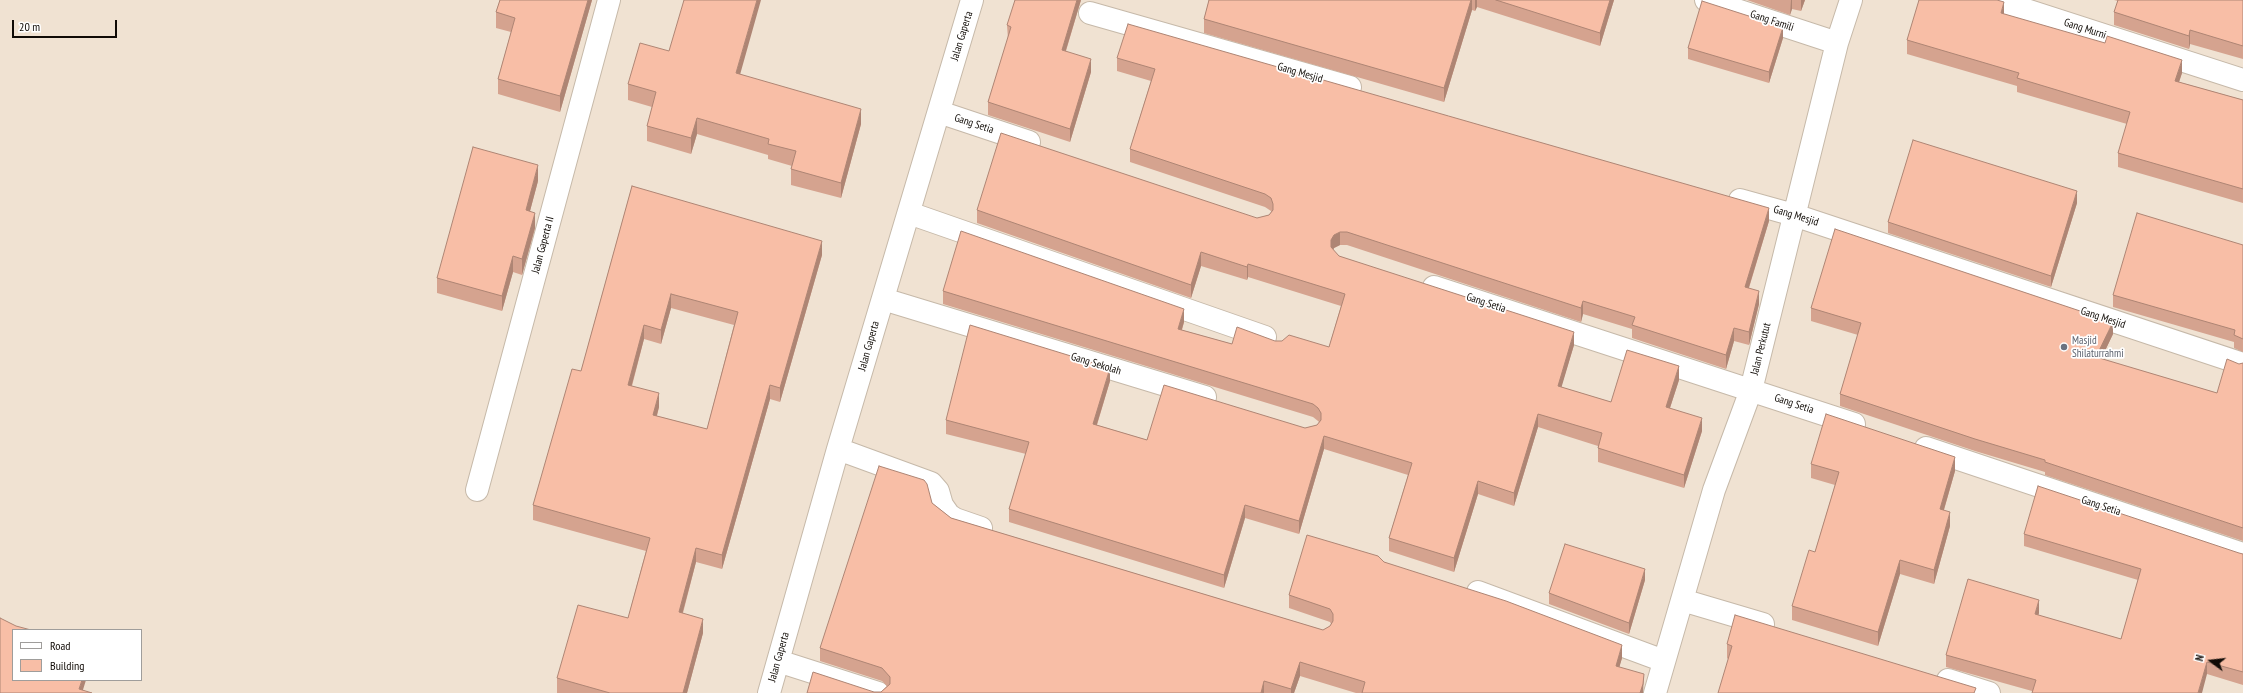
<!DOCTYPE html>
<style>
body{margin:0}
#map{position:relative;width:2243px;height:693px;overflow:hidden;background:#f0e2d2;font-family:"PT Sans Narrow",sans-serif}
canvas{display:block}
.legend{position:absolute;left:12px;top:629px;width:130px;height:52px;box-sizing:border-box;background:#fff;border:1px solid #9f9d9b;margin:0;padding:5px 7px;list-style:none;font-size:12px;color:#100b06}
.legend li{display:flex;align-items:center;gap:8px;height:20px}
.legend b{width:20px;border:1px solid #9f9d9b}
.north{position:absolute;left:2191px;top:641px;width:40px;height:40px;-webkit-text-stroke:3px #fff;paint-order:stroke;rotate:285deg;font-size:11px;font-weight:700;line-height:16px;text-align:center;color:#100b06}
.north::after{content:'';display:block;margin:auto;width:14px;height:18px;background:#100b06;clip-path:polygon(50% 0,100% 100%,50% 72%,0 100%)}
.scale{position:absolute;left:12px;top:20px;width:105px;height:18px;box-sizing:border-box;border:2px solid #100b06;border-top:0;padding-left:5px;font-size:12px;line-height:14px;white-space:nowrap;color:#100b06;-webkit-text-stroke:3px #fff;paint-order:stroke}
</style>
<div id="map">
<canvas width="2243" height="693"></canvas>
<ul class="legend">
<li><b style="height:5px;background:#fff"></b>Road</li>
<li><b style="height:11px;background:#f8bea6"></b>Building</li>
</ul>
<div class="north">N</div>
<div class="scale">20 m</div>
</div>
<script>
const ctx = document.querySelector('canvas').getContext('2d');
ctx.lineJoin = 'round';
function poly(rows) {
  const path = new Path2D();
  for (const r of rows) {
    path.moveTo(r[0], r[1]);
    for (let i = 2; i < r.length; i += 2) path.lineTo(r[i], r[i + 1]);
  }
  return path;
}
function strokePath(path, color, width, dash) {
  ctx.strokeStyle = color;
  ctx.lineWidth = width;
  ctx.lineCap = dash ? 'butt' : 'round';
  ctx.setLineDash(dash || []);
  ctx.stroke(path);
}
function fill(path, color) {
  ctx.fillStyle = color;
  ctx.fill(path, 'evenodd');
}
function drawText(font, color, halo, rows, align = 'center') {
  ctx.font = font + ' "PT Sans Narrow",sans-serif';
  ctx.lineWidth = 3.5;
  ctx.setLineDash([]);
  ctx.textBaseline = 'middle';
  ctx.strokeStyle = halo;
  ctx.fillStyle = color;
  for (const [text, x, y, turn = 0] of rows) {
    ctx.save();
    ctx.translate(x, y);
    ctx.rotate((+turn || 0) * Math.PI / 180);
    ctx.textAlign = isNaN(turn) ? turn : align;
    if (halo) ctx.strokeText(text, 0, 0);
    ctx.fillText(text, 0, 0);
    ctx.restore();
  }
}
const minor = poly([
 [1706,0,1837,43],
 [1995,0,2243,80],
 [1090,13,1350,87],
 [939,112,1029,142],
 [1740,200,1794,215,2243,364],
 [909,213,1265,337],
 [1434,287,1854,424],
 [883,299,1205,397],
 [1926,448,2243,554],
 [838,449,931,483,938,491,942,505,949,515,955,519,981,528],
 [477,490,609,0],
 [1478,592,1664,661],
 [1682,600,1763,624],
 [778,661,878,693],
 [1948,680,1989,693],
 [769,693,838,449,972,0],
 [1655,693,1714,490,1751,390,1837,43,1851,0]
]);
const wall = poly([
 [500,0,592,0,560,112,498,94,498,79,511,32,496,28,496,12],
 [1081,0,1066,51,1091,72,1070,142,988,115,988,102,1008,39,1007,25],
 [1209,0,1614,0,1600,46,1477,7,1475,11,1472,10,1444,102,1204,33,1204,19],
 [1747,0,1805,0,1801,11,1792,9,1790,15],
 [2114,0,2243,0,2243,59,2190,44,2189,49,2114,25,2114,12,2118,1],
 [2004,14,2182,73,2179,82,2243,100,2243,203,2118,167,2118,153,2127,124,2017,92,2017,86,1907,54,1907,40],
 [1783,38,1769,83,1688,59,1688,48],
 [1117,58,1769,221,1749,288,1759,304,1749,345,1734,341,1726,369,1632,338,1632,329,1583,314,1581,322,1347,245,1340,245,1334,248,1333,250,1339,256,1574,345,1561,387,1611,402,1679,380,1670,408,1702,431,1684,488,1598,462,1598,446,1538,427,1514,506,1478,494,1454,572,1389,551,1389,538,1408,475,1324,449,1299,534,1245,518,1224,588,1009,522,1009,509,1026,454,946,434,946,420,1110,381,1097,425,1147,440,1305,428,1317,425,1319,422,1318,421,1313,417,943,304,943,291,1184,322,1182,330,1232,344,1275,341,1329,347,1341,306,1248,277,1247,280,1201,266,1191,298,977,223,977,210,1257,218,1269,215,1271,212,1271,211,1265,207,1130,162,1130,149,1151,81,1117,71],
 [740,74,861,124,841,198,791,185,791,169,792,166,768,159,768,155,697,134,691,154,647,141,647,126,652,107,628,100,628,84],
 [538,181,530,211,535,228,522,275,513,272,502,311,437,293,437,278],
 [632,186,822,255,780,402,770,399,722,569,696,562,683,613,703,633,687,693,557,693,557,678,628,618,646,551,533,520,533,505,581,371],
 [671,308,734,325,707,429,657,416,659,407,632,386,644,339,661,344],
 [2077,203,2051,287,1888,233,1888,222],
 [2243,245,2243,352,2234,348,2234,342,2113,307,2113,295],
 [1811,308,2113,334,2101,359,2217,393,2239,364,2243,363,2243,541,2045,475,2045,472,1975,451,1840,406,1840,394,1858,335,1811,321],
 [1811,464,1955,471,1944,510,1950,526,1934,584,1900,574,1878,646,1792,620,1792,606,1815,552,1835,485,1811,478],
 [932,503,951,518,1323,630,1330,626,1331,624,1330,622,1289,608,1289,595,1384,562,1622,658,1619,667,1643,693,1356,693,1300,676,1294,693,807,693,881,692,887,686,882,681,820,661,820,648],
 [2024,534,2243,554,2243,685,2207,674,2032,691,1946,667,1946,655,2039,613,2038,615,2121,639,2138,580,2024,546],
 [1645,580,1629,634,1549,604,1549,593],
 [1727,644,1976,693,1728,659,1727,658]
]);
const shadedWall = poly([
 [588,0,592,0,560,112,560,96],
 [757,0,761,0,736,89,736,73],
 [1077,0,1081,0,1062,63,1062,50],
 [1471,0,1472,0,1472,10,1444,102,1444,88],
 [1475,0,1477,0,1477,7,1475,11],
 [1610,0,1614,0,1600,46,1600,33],
 [1791,0,1792,0,1792,9,1790,15],
 [1801,0,1805,0,1801,11],
 [2004,2,2004,16,2001,13],
 [1783,27,1783,38,1769,83,1769,72],
 [2190,30,2190,44,2189,49,2189,36],
 [1091,59,1091,72,1070,142,1070,129],
 [2182,60,2182,73,2175,94,2175,81],
 [861,109,861,124,841,198,841,183],
 [697,118,697,134,691,154,691,138],
 [538,165,538,181,526,226,526,210],
 [2077,191,2077,203,2051,287,2051,276],
 [1769,208,1769,221,1745,300,1745,287],
 [535,213,535,228,522,275,522,259],
 [1340,232,1340,245,1334,248,1331,254,1331,240,1334,235],
 [822,241,822,255,780,402,780,388],
 [1201,252,1201,266,1191,298,1191,285],
 [513,256,513,272,502,311,502,296],
 [1248,264,1248,277,1247,280,1247,267],
 [1759,291,1759,304,1749,345,1749,332],
 [671,294,671,308,661,344,661,330],
 [1583,301,1583,314,1581,322,1581,308],
 [1184,309,1184,322,1178,342,1178,329],
 [2113,322,2113,334,2096,370,2096,357],
 [644,325,644,339,628,399,628,385],
 [1734,328,1734,341,1726,369,1726,355],
 [1574,332,1574,345,1558,399,1558,386],
 [1679,366,1679,380,1666,420,1666,407],
 [1110,368,1110,381,1093,437,1093,424],
 [770,385,770,399,722,569,722,555],
 [659,393,659,407,653,429,653,415],
 [1538,414,1538,427,1514,506,1514,493],
 [1702,418,1702,431,1684,488,1684,475],
 [1324,436,1324,449,1299,534,1299,521],
 [1955,457,1955,471,1940,523,1940,509],
 [1478,481,1478,494,1454,572,1454,558],
 [1245,505,1245,518,1224,588,1224,575],
 [1950,512,1950,526,1934,584,1934,570],
 [696,548,696,562,679,626,679,612],
 [1900,560,1900,574,1878,646,1878,632],
 [1645,569,1645,580,1629,634,1629,623],
 [2039,600,2039,613,2035,626,2035,614],
 [703,619,703,633,687,693,683,693],
 [1622,645,1622,658,1616,679,1616,666],
 [1300,662,1300,676,1294,693,1291,693,1291,689],
 [2207,662,2207,674,2202,693,2198,693],
 [1644,674,1643,693,1640,693],
 [82,680,86,680,82,693,79,689],
 [1264,681,1264,693,1261,693]
]);
const building = poly([
 [500,0,588,0,560,96,498,79,515,18,496,12,500,0],
 [684,0,757,0,736,73,861,109,841,183,791,169,796,151,768,144,769,139,697,118,691,138,647,126,656,92,628,84,640,43,669,51,684,0],
 [1015,0,1077,0,1062,50,1091,59,1070,129,988,102,1011,27,1007,25,1015,0],
 [1209,0,1471,0,1444,88,1204,19,1209,0],
 [1496,0,1610,0,1600,33,1496,0],
 [1919,0,1997,0,2004,2,2001,13,2105,43,2107,36,2182,60,2175,81,2243,100,2243,189,2118,153,2130,112,2017,78,2019,73,1907,40,1919,0],
 [2118,0,2243,0,2243,46,2190,30,2189,36,2114,12,2118,0],
 [1702,1,1783,27,1769,72,1688,48,1702,1],
 [1128,24,1769,208,1745,287,1759,291,1749,332,1734,328,1726,355,1632,325,1635,317,1583,301,1581,308,1347,232,1340,232,1334,235,1331,240,1331,247,1339,256,1574,332,1558,386,1611,402,1627,350,1679,366,1666,407,1702,418,1684,475,1598,448,1602,433,1538,414,1514,493,1478,481,1454,558,1389,538,1412,463,1324,436,1299,521,1245,505,1224,575,1009,509,1029,442,946,420,970,325,1110,368,1093,424,1147,440,1164,385,1305,428,1317,425,1321,420,1321,413,1318,408,1313,404,943,291,961,231,1184,309,1178,329,1232,344,1237,327,1275,341,1282,341,1289,335,1329,347,1345,294,1248,264,1247,267,1201,252,1191,285,977,210,1001,133,1257,218,1269,215,1273,210,1273,204,1271,198,1265,194,1130,149,1155,69,1117,58,1128,24],
 [1913,140,2077,191,2051,276,1888,222,1913,140],
 [473,147,538,165,526,210,535,213,522,259,513,256,502,296,437,278,473,147],
 [632,186,822,241,780,388,770,385,722,555,696,548,679,612,703,619,683,693,610,693,557,678,578,605,628,618,650,538,533,505,572,369,581,371,632,186],
 [671,294,738,312,707,429,653,415,659,393,628,385,644,325,661,330,671,294],
 [2137,213,2243,245,2243,339,2234,335,2235,330,2113,295,2137,213],
 [1835,229,2113,322,2096,357,2217,393,2227,359,2239,364,2243,363,2243,528,2045,462,2045,460,1975,439,1840,394,1861,323,1811,308,1835,229],
 [1826,414,1955,457,1940,509,1950,512,1934,570,1900,560,1878,632,1792,606,1809,550,1815,552,1839,472,1811,464,1826,414],
 [879,466,924,480,927,484,932,503,951,518,1323,630,1330,626,1333,621,1333,614,1330,609,1289,595,1307,535,1378,556,1384,562,1506,601,1622,645,1616,666,1644,674,1643,684,1640,693,1362,693,1365,682,1300,662,1291,689,1264,681,1261,693,807,693,813,672,874,692,881,692,890,684,890,677,882,668,820,648,879,466],
 [2038,486,2239,553,2243,554,2243,672,2207,662,2198,693,2032,693,2036,680,1946,655,1968,579,2039,600,2035,614,2121,639,2141,569,2024,534,2038,486],
 [1565,544,1645,569,1629,623,1549,593,1565,544],
 [1735,615,1976,688,1974,693,1718,693,1732,646,1727,644,1735,615],
 [0,618,16,626,31,630,13,630,13,680,82,680,79,689,92,693,0,693,0,618]
]);
const markers = [
 [2064,347,4,"#6b7280"]
];
const streetNames = [
 ["Gang Famili",1772,21,18],
 ["Gang Murni",2085,29,18],
 ["Jalan Gaperta",962,36,-73],
 ["Gang Mesjid",1300,73,16],
 ["Gang Setia",974,124,18],
 ["Gang Mesjid",1796,216,17],
 ["Jalan Gaperta II",543,245,-75],
 ["Gang Setia",1486,303,18],
 ["Gang Mesjid",2103,318,18],
 ["Jalan Gaperta",869,346,-74],
 ["Jalan Perkutut",1761,349,-76],
 ["Gang Sekolah",1096,364,17],
 ["Gang Setia",1794,404,18],
 ["Gang Setia",2101,506,18],
 ["Jalan Gaperta",779,657,-74]
];
const worshipNames = [
 ["Masjid",2072,341],
 ["Shilaturrahmi",2072,354]
];
strokePath(minor, '#c6b9a9', 24);
strokePath(minor, '#fff', 22);
fill(wall, '#d5a38f');
fill(shadedWall, '#ae8574');
fill(building, '#f8bea6');
strokePath(building, '#ae8574', 1);
for (const [x, y, r, color] of markers) {
  const dot = new Path2D();
  dot.arc(x, y, r, 0, 2 * Math.PI);
  ctx.fillStyle = color;
  ctx.fill(dot);
  strokePath(dot, '#fff', 1.5);
}
drawText('11px', '#100b06', '#fff', streetNames);
drawText('11px', '#5b616d', '#fff', worshipNames, 'left');
</script>
